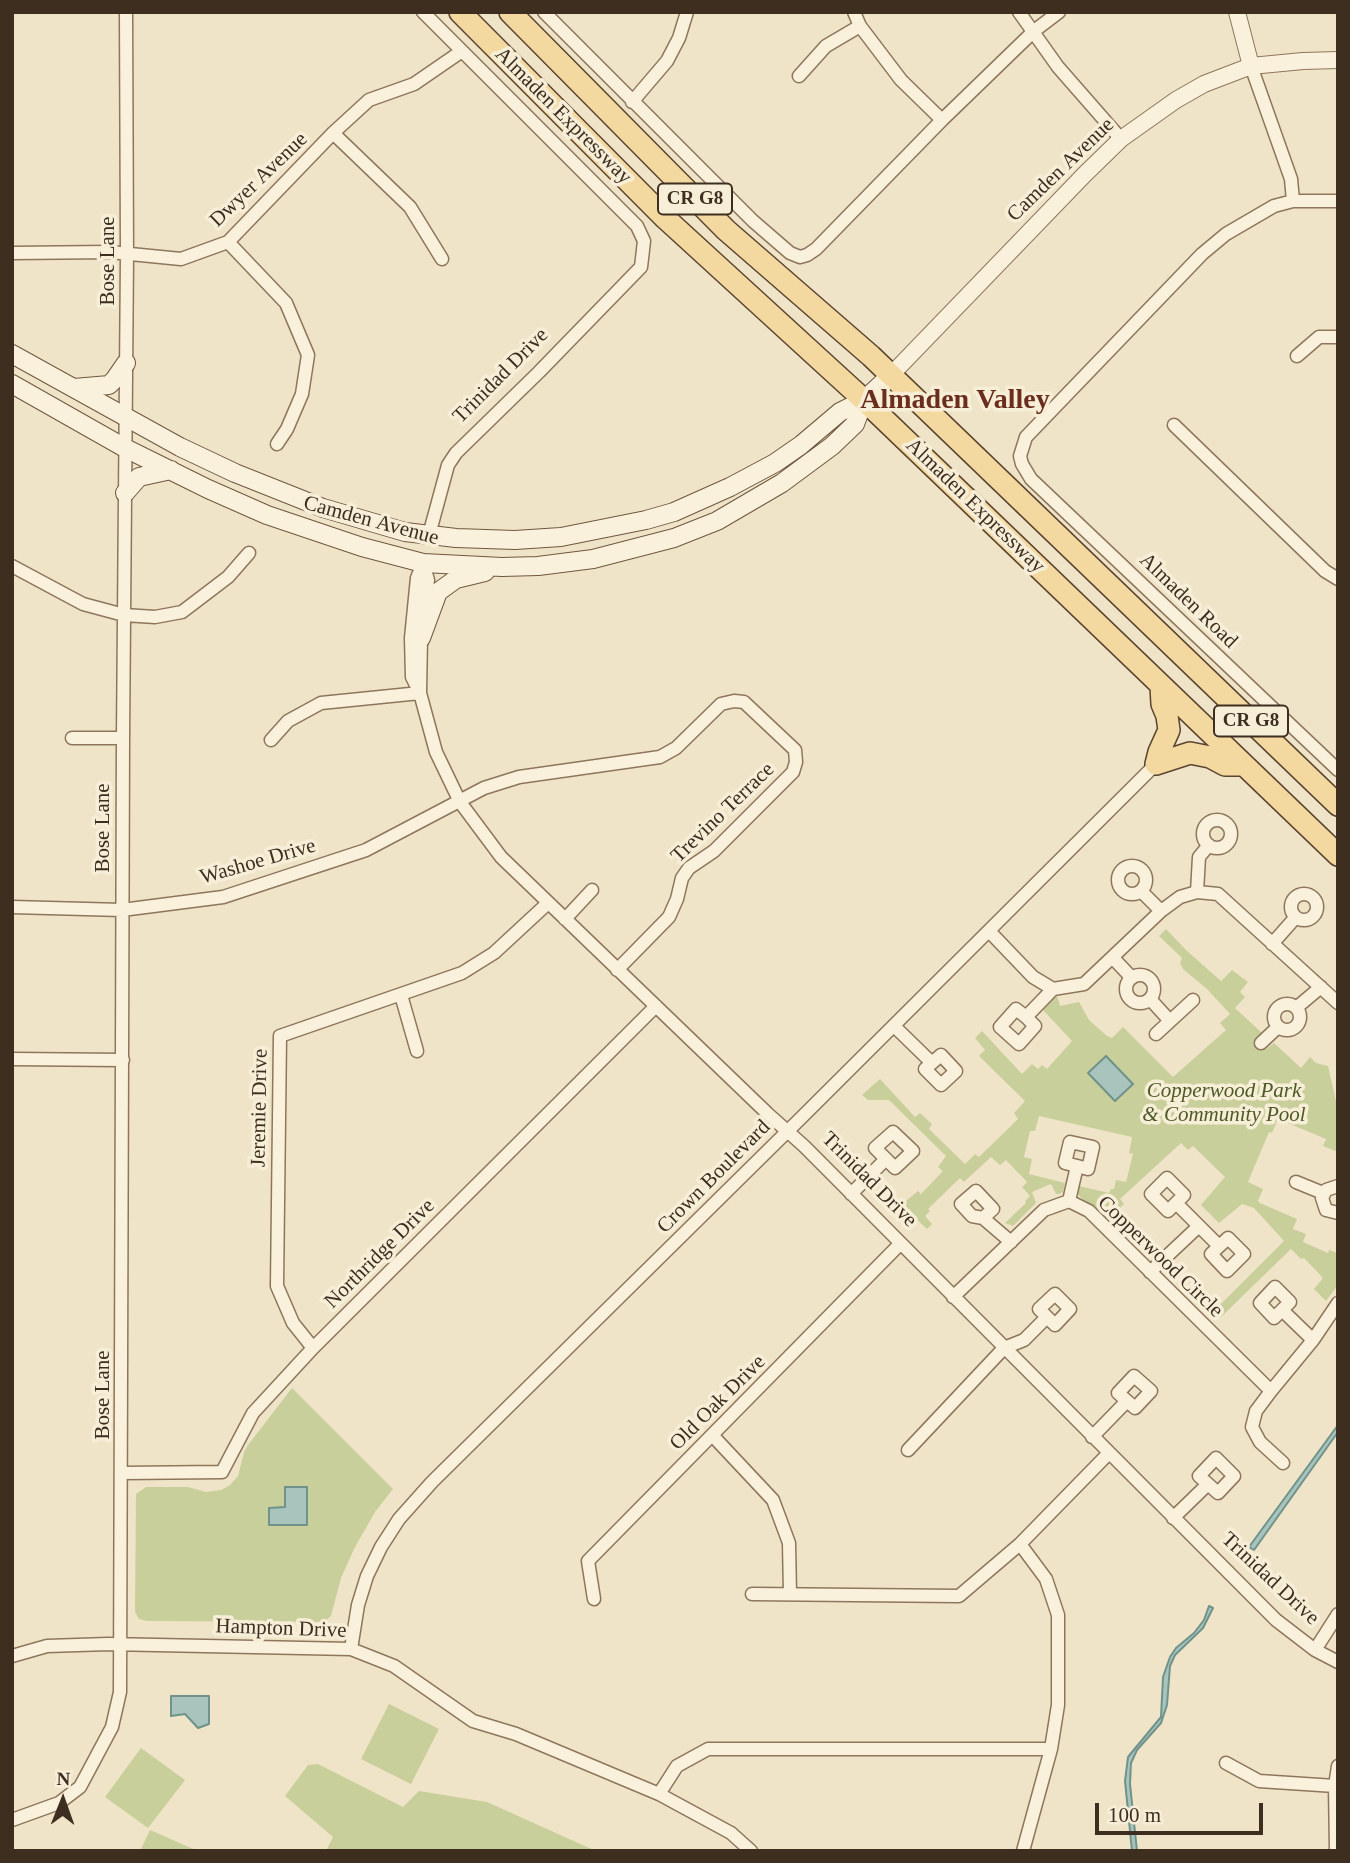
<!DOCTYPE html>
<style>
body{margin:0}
#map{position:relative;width:1350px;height:1863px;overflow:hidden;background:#f0e4c8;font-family:"Times New Roman",serif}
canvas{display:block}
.frame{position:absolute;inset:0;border:14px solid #3d2e20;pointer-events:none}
.north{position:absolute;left:28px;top:1765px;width:70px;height:70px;-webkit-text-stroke:5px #f7eed8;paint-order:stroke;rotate:1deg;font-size:19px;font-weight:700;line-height:28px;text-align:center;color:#3d2e20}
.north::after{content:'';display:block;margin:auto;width:24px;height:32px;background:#3d2e20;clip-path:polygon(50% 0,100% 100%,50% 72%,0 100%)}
.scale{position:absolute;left:1095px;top:1803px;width:168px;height:32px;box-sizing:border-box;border:4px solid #3d2e20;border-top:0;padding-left:9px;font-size:21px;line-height:24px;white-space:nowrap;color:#3d2e20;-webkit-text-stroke:5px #f7eed8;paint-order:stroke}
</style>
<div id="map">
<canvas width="1350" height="1863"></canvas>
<div class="frame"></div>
<div class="north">N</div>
<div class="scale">100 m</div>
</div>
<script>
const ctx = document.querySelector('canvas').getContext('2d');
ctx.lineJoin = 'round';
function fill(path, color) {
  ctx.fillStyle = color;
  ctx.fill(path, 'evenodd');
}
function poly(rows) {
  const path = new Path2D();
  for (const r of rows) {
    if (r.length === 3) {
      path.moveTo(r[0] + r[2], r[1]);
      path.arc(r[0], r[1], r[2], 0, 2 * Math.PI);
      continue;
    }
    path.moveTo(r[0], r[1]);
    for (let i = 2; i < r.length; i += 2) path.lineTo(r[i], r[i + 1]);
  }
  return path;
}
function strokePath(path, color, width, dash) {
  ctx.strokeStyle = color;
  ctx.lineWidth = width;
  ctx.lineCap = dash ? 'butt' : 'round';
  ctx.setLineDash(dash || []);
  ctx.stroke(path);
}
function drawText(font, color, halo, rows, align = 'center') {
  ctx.font = font + ' "Times New Roman",serif';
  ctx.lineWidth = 7;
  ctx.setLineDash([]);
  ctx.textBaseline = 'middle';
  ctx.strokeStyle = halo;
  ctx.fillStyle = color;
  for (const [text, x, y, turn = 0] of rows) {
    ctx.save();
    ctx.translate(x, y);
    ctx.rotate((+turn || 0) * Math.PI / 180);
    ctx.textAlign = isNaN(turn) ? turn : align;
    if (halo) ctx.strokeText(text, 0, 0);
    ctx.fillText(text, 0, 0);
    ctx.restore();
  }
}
const green = poly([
 [1166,929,1186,950,1221,981,1232,970,1248,982,1240,992,1245,997,1235,1008,1262,1033,1256,1039,1266,1049,1274,1043,1301,1068,1310,1057,1316,1063,1328,1066,1338,1110,1338,1152,1323,1146,1326,1139,1278,1119,1272,1133,1269,1132,1248,1182,1263,1189,1258,1201,1260,1203,1297,1219,1293,1229,1306,1234,1303,1242,1328,1253,1329,1250,1338,1253,1338,1285,1326,1301,1314,1289,1323,1278,1304,1258,1301,1259,1291,1249,1220,1318,1214,1311,1284,1241,1254,1208,1242,1204,1219,1223,1201,1205,1225,1177,1193,1146,1188,1150,1181,1143,1120,1199,1124,1204,1108,1220,1079,1196,1077,1192,1079,1186,1109,1193,1111,1189,1114,1189,1116,1180,1126,1182,1133,1154,1129,1153,1132,1137,1039,1116,1035,1131,1030,1131,1024,1157,1032,1159,1029,1174,1065,1183,1063,1192,1059,1194,1056,1194,1051,1184,1032,1192,1036,1203,1013,1226,1005,1223,1026,1203,1025,1201,1030,1196,1022,1187,1027,1182,1006,1160,1000,1165,991,1157,964,1182,960,1178,928,1209,930,1211,925,1216,932,1224,927,1229,901,1205,918,1191,921,1194,943,1171,938,1167,946,1156,889,1100,868,1100,862,1095,880,1079,915,1117,920,1113,932,1124,929,1129,965,1164,975,1154,979,1157,1018,1119,1014,1113,1025,1101,979,1056,985,1050,975,1038,982,1031,1022,1074,1032,1064,1038,1069,1042,1065,1047,1069,1072,1041,1042,1009,1051,997,1057,996,1060,1006,1079,1002,1089,1020,1107,1036,1112,1038,1123,1027,1173,1077,1226,1030,1220,1023,1230,1014,1207,989,1183,969,1180,963,1182,958,1159,936],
 [292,1388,393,1489,375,1512,355,1547,341,1578,331,1616,324,1622,147,1621,139,1619,135,1612,136,1494,146,1487,188,1487,206,1492,221,1490,230,1485,238,1476,244,1452,248,1445],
 [389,1704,439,1729,411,1784,361,1759],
 [141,1748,185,1780,148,1828,105,1797],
 [318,1764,403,1807,419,1791,487,1802,596,1851,326,1851,333,1837,285,1796,308,1765],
 [150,1830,198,1851,140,1851]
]);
const water = poly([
 [1106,1056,1133,1084,1115,1101,1088,1073,1106,1056],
 [1338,1425,1338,1432,1254,1550,1249,1547,1338,1425],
 [285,1487,307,1487,307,1525,269,1525,269,1508,285,1507,285,1487],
 [1209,1606,1213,1608,1203,1628,1175,1655,1170,1666,1167,1705,1161,1723,1137,1750,1131,1763,1130,1784,1137,1851,1132,1851,1125,1781,1128,1757,1161,1717,1163,1677,1170,1657,1176,1648,1194,1633,1204,1620,1209,1606],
 [171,1696,209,1696,209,1724,198,1728,185,1714,171,1716,171,1696]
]);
const minor = poly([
 [423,12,637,226,644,241,641,267,539,372,456,453,448,465,429,535],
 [544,12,753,221,790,253,800,257,807,255,816,249,942,120,1034,31,1059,12],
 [854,12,860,26,901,80,942,120],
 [1019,12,1058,67,1121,139],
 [1251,66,1291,179,1293,201],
 [799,76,826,46,860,26],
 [632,102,667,61,679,38,687,12],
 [333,133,410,207,442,259],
 [1338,201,1293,201,1274,206,1226,234,1202,254,1026,437,1020,456,1022,464,1031,479,1338,770],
 [228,242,286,303,308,355,302,394,287,429,277,444],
 [12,253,110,252,181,259,228,242,333,133,369,100,414,84,462,51],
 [1297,356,1319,337,1338,337],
 [1174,425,1325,571,1338,579],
 [423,563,417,578,411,638,412,677,420,693,436,752,460,802,501,857,768,1114,804,1146,1276,1620,1315,1650,1338,1662],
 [12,566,83,604,124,615,155,617,182,612,228,577,249,553],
 [420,693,421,638,428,580,423,563],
 [72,738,123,738],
 [271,740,288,721,321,703,420,693],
 [1217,834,14],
 [1132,880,14],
 [1141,891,1161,911],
 [1197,892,1199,857,1209,845],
 [1304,907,13],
 [12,907,122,910,223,897,366,850,484,788,519,777,660,757,676,748,721,704,734,701,744,702,795,750,796,762,793,772,714,851,689,868,682,878,677,899,669,917,617,970],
 [565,919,592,890],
 [989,931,1033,977,1053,989,1084,984,1161,911,1180,897,1197,892,1218,894,1338,1003],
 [1272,944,1295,918],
 [1113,958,1132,978],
 [1140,989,14],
 [401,995,417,1051],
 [1150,999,1170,1021],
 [1287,1017,13],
 [1296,1008,1321,987],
 [1026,1017,1016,1009,1000,1027,1019,1044,1035,1026,1026,1017,1053,989],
 [894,1026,932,1063],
 [1156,1034,1193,1000],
 [1261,1043,1278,1027],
 [941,1055,956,1071,941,1085,925,1069,941,1055],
 [12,1059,123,1060],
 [893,1132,913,1151,895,1168,875,1148,893,1132],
 [1167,1178,1184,1195,1168,1211,1151,1194,1167,1178],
 [1296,1182,1323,1193],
 [1338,1186,1326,1190,1322,1198,1326,1210,1338,1213],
 [851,1194,886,1159],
 [1069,1201,1077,1166,1088,1169,1093,1147,1070,1142,1065,1163,1077,1166],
 [1176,1203,1219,1246],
 [983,1218,993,1209,976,1191,961,1204,972,1216,983,1218,1011,1242],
 [1228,1238,1244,1254,1227,1271,1211,1254,1228,1238],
 [1150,1272,1199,1226],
 [1275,1287,1290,1302,1274,1318,1260,1303,1275,1287],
 [953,1297,1044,1210,1069,1201,1089,1211,1271,1391,1313,1340,1338,1303],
 [1282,1310,1313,1340],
 [313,1348,293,1323,277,1286,280,1036,462,973,494,953,548,903],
 [1134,1376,1151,1391,1135,1408,1118,1393,1134,1376],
 [1271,1391,1256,1411,1252,1427,1260,1442,1283,1463],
 [713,1436,773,1500,789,1543,790,1594],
 [1092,1437,1127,1401],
 [908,1450,1004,1348,1024,1340,1047,1317,1039,1309,1055,1294,1070,1309,1055,1325,1047,1317],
 [1216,1458,1234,1476,1218,1493,1199,1476,1216,1458],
 [122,1473,222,1472,253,1413,313,1348,656,1006],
 [1173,1518,1208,1484],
 [1020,1544,1046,1579,1058,1615,1058,1705,1051,1749,1023,1851],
 [752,1594,959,1596,1020,1544,1109,1453],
 [594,1599,588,1561,900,1244],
 [351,1649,358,1605,367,1576,381,1547,399,1519,432,1482,805,1114,1156,764],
 [1315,1650,1338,1614],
 [12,1656,47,1646,108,1644,351,1649,394,1666,473,1721,516,1734,659,1794,731,1833,751,1851],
 [1226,1763,1259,1781,1335,1786],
 [659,1794,677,1766,708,1749,1051,1749],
 [12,1820,59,1803,80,1787,112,1727,120,1692,123,738,127,255,126,12],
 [1336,1851,1335,1786,1338,1766]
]);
const tertiary = poly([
 [1237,12,1251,66],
 [891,375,1085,174,1121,139,1176,100,1204,84,1251,66,1303,61,1338,60]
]);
const secondary = poly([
 [12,354,180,447,235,473,323,508,405,532,456,538,515,540,561,537,646,520,674,512,730,487,775,463,801,445,840,412,864,400,891,375],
 [12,384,125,448,208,489,267,515,362,547,423,563,502,567,538,566,593,559,674,538,717,521,782,483,832,446,855,424,864,400],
 [74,388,109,385,115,379,126,363],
 [125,493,139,477,171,470],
 [421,638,438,592,456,579,485,572]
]);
const primary = poly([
 [460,12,665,218,864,400,1338,855],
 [510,12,726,230,871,356,1338,805],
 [1156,764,1190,753,1210,757,1225,765,1244,765],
 [1156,764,1159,752,1169,730,1167,716,1162,704,1161,686]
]);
const shields = [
 [695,199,74],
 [1251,721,74]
];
const shieldNames = [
 ["CR G8",695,199],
 ["CR G8",1251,721]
];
const streetNames = [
 ["Almaden Expressway",563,116,45],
 ["Camden Avenue",1061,170,-44],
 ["Dwyer Avenue",259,180,-44],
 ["Bose Lane",108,261,-90],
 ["Trinidad Drive",501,376,-45],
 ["Almaden Expressway",975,506,44],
 ["Camden Avenue",371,521,15],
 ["Almaden Road",1188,601,44],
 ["Trevino Terrace",723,813,-44],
 ["Bose Lane",103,828,-90],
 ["Washoe Drive",258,862,-16],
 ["Jeremie Drive",260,1108,-89],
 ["Crown Boulevard",714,1177,-45],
 ["Trinidad Drive",869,1180,45],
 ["Northridge Drive",380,1254,-45],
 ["Copperwood Circle",1160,1257,44],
 ["Bose Lane",103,1395,-90],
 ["Old Oak Drive",718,1403,-45],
 ["Trinidad Drive",1270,1579,43],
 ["Hampton Drive",281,1629,2]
];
const parkNames = [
 ["Copperwood Park",1224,1091],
 ["& Community Pool",1224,1115]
];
const districtNames = [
 ["Almaden Valley",955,401]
];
fill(green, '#c9cf9b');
fill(water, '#a9c4bc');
strokePath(water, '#6f938a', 2);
strokePath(minor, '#8d765c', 15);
strokePath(tertiary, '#8d765c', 18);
strokePath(secondary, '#6f573f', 20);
strokePath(primary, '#5b4430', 24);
strokePath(minor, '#faf1dc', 12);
strokePath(tertiary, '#faf1dc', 16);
strokePath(secondary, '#faf1dc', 18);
strokePath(primary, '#f3d9a0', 21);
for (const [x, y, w] of shields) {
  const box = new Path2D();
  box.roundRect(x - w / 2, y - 15.5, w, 31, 5);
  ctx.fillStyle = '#f7eed8';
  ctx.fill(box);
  strokePath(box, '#3d2e20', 2);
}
drawText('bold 19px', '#3d2e20', null, shieldNames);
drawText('21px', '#3d2e20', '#f7eed8', streetNames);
drawText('italic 21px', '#4d5a26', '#f7eed8', parkNames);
drawText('bold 28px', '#6b2e1e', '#f7eed8', districtNames);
</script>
